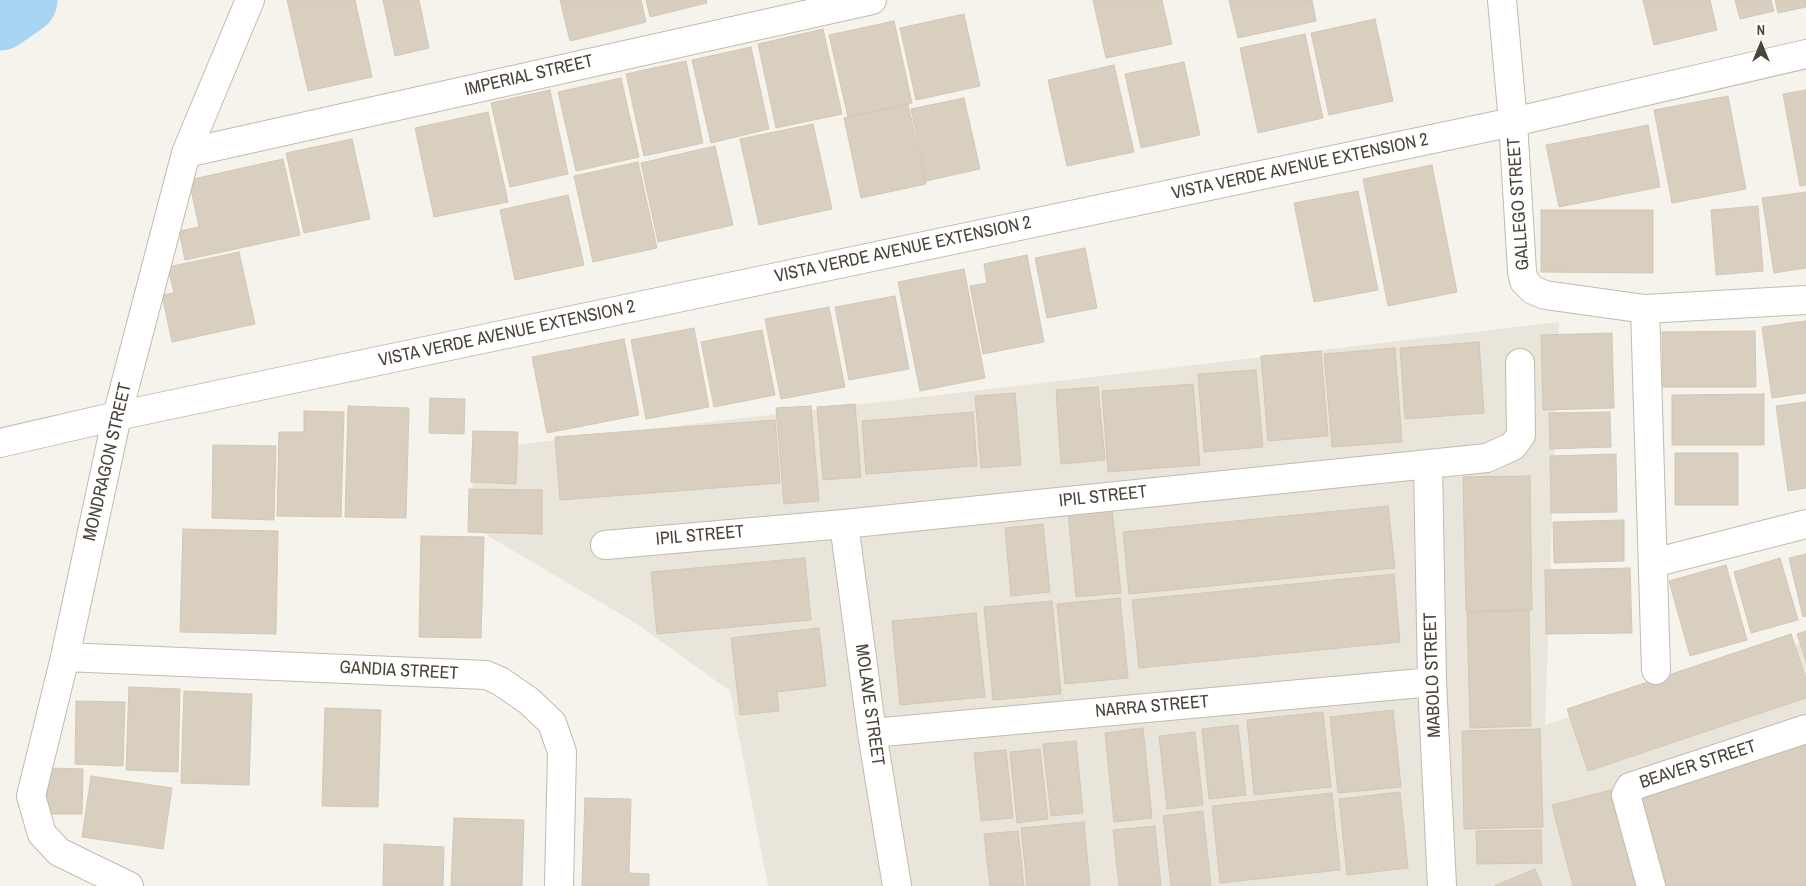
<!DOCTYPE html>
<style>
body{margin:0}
#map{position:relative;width:1806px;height:886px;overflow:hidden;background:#f6f3ec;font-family:"Archivo Narrow",sans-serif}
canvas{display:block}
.north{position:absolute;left:1736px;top:20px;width:50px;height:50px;-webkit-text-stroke:4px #fff;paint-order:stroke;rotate:0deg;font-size:14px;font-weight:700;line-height:20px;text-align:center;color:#4b4439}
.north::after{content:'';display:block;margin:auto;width:18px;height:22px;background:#4b4439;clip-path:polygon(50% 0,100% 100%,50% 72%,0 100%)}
</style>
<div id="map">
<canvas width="1806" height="886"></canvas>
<div class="north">N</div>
</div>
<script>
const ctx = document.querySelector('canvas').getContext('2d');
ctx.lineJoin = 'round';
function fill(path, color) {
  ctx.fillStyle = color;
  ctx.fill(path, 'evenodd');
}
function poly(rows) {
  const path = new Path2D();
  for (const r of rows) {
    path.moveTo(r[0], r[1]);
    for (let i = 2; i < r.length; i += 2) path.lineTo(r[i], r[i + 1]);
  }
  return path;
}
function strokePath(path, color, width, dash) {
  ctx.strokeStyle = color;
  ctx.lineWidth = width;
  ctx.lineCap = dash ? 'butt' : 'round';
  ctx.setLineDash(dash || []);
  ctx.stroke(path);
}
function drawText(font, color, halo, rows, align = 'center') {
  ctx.font = font + ' "Archivo Narrow",sans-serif';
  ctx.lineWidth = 4;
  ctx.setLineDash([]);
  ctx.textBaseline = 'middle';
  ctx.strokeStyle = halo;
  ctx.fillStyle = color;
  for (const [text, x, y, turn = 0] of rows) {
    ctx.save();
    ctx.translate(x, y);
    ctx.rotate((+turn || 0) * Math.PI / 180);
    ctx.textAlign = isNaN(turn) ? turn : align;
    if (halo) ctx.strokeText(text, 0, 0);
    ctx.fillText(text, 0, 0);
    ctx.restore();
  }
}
const residential = poly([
 [1559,322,1545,725,1806,641,1806,886,768,886,730,691,634,622,473,527,472,450]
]);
const river = poly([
 [0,16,23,0]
]);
const building = poly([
 [287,0,355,0,372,77,308,91,287,0],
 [383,0,419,0,429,48,395,56,383,0],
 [560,0,641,0,646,22,570,41,560,0],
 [646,0,706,0,707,3,650,17,646,0],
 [1093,0,1162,0,1172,44,1106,58,1093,0],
 [1229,0,1312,0,1316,21,1238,38,1229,0],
 [1643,0,1710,0,1717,30,1654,45,1643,0],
 [1735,0,1771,0,1774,11,1740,19,1735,0],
 [1775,0,1806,0,1806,7,1778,13,1775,0],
 [964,14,980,86,916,100,900,28,964,14],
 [1375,19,1393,101,1329,115,1311,33,1375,19],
 [894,21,912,103,848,117,829,35,894,21],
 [823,29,842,114,776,128,758,44,823,29],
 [1305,34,1323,118,1258,133,1240,48,1305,34],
 [751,47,769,129,711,143,692,60,751,47],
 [686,61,703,143,644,156,626,74,686,61],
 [1184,62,1200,135,1141,148,1125,74,1184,62],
 [1114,65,1134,152,1067,166,1048,80,1114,65],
 [621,78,639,157,576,171,558,92,621,78],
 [550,90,568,174,510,187,491,103,550,90],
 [1806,90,1806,185,1800,186,1783,94,1806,90],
 [1728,96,1746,189,1672,203,1654,110,1728,96],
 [964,98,980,169,926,181,911,109,964,98],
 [908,104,926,184,861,198,844,118,908,104],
 [488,112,508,202,434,217,415,128,488,112],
 [813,124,832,209,759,225,740,139,813,124],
 [1648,125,1660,187,1559,207,1546,145,1648,125],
 [352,139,370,219,304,233,286,153,352,139],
 [715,146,733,225,658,242,641,163,715,146],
 [283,159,300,235,185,260,179,231,199,227,189,180,283,159],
 [638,162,657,248,593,262,574,176,638,162],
 [1432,165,1457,292,1388,306,1363,179,1432,165],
 [1358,191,1378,290,1314,302,1294,203,1358,191],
 [1806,192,1806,268,1774,273,1762,198,1806,192],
 [568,195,584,265,515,280,500,210,568,195],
 [1758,206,1763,271,1716,275,1711,210,1758,206],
 [1541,210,1653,210,1653,273,1541,272,1541,210],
 [1085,248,1097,308,1047,318,1035,258,1085,248],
 [239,252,255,324,172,342,162,295,174,293,168,267,239,252],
 [1027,255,1044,342,983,354,970,286,987,283,984,264,1027,255],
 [964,269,985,378,920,391,898,282,964,269],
 [895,296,909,369,849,380,835,307,895,296],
 [829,307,845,387,781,399,765,319,829,307],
 [1806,321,1806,393,1772,398,1762,327,1806,321],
 [694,328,709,407,646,419,631,340,694,328],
 [762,330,775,395,714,407,701,342,762,330],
 [1755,331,1756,387,1663,387,1662,332,1755,331],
 [1612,333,1614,408,1543,410,1541,335,1612,333],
 [624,339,639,415,547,433,532,357,624,339],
 [1479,342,1484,413,1405,419,1400,348,1479,342],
 [1395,348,1402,442,1332,447,1324,354,1395,348],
 [1321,351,1328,436,1268,441,1261,356,1321,351],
 [1256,370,1263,447,1204,452,1198,374,1256,370],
 [1193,384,1200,465,1108,472,1102,391,1193,384],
 [1098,387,1105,460,1061,464,1056,390,1098,387],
 [1015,393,1021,465,981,468,975,396,1015,393],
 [1764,394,1764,445,1672,445,1672,395,1764,394],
 [430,398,465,399,464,434,429,433,430,398],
 [1806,402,1806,488,1788,491,1776,406,1806,402],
 [855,404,861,477,823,480,817,407,855,404],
 [348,406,409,408,406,518,345,517,348,406],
 [811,406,819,501,784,504,776,408,811,406],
 [304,411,344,412,341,517,277,516,279,432,304,432,304,411],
 [973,412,977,466,866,474,862,421,973,412],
 [1610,412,1611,447,1550,449,1549,413,1610,412],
 [775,420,780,483,560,500,555,437,775,420],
 [473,431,518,432,516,484,471,482,473,431],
 [213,445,276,446,274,520,212,518,213,445],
 [1675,453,1738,453,1738,505,1675,505,1675,453],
 [1616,454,1617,512,1551,513,1550,456,1616,454],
 [1530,476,1532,610,1466,611,1463,477,1530,476],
 [469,489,542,490,542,534,468,532,469,489],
 [1388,506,1395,568,1129,594,1123,532,1388,506],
 [1112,508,1121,593,1076,597,1068,513,1112,508],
 [1624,520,1624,561,1554,563,1553,522,1624,520],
 [1043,524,1050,592,1011,596,1005,528,1043,524],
 [183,529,278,531,276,634,180,632,183,529],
 [421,536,484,537,481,638,419,637,421,536],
 [1806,554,1806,616,1803,617,1789,558,1806,554],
 [805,558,811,620,657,634,651,572,805,558],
 [1780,558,1798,620,1751,633,1734,572,1780,558],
 [1726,565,1747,640,1690,656,1669,581,1726,565],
 [1630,568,1632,633,1546,634,1545,570,1630,568],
 [1394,574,1400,642,1139,668,1132,600,1394,574],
 [1120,598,1128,678,1065,684,1057,604,1120,598],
 [1052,601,1061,694,993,700,984,607,1052,601],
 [1529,611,1531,726,1470,728,1467,612,1529,611],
 [976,613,985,697,900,705,892,621,976,613],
 [819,628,826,686,777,692,779,711,740,715,731,638,819,628],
 [1806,631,1806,661,1797,634,1806,631],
 [1791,634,1806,679,1806,698,1588,771,1567,709,1791,634],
 [129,687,180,689,178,772,126,770,129,687],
 [184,691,252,694,249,785,181,783,184,691],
 [76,701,125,702,123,766,75,764,76,701],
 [325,708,381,710,378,807,322,806,325,708],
 [1393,710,1401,787,1338,793,1330,717,1393,710],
 [1323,712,1331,787,1254,795,1247,720,1323,712],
 [1238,725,1246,795,1209,799,1202,729,1238,725],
 [1143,728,1152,818,1114,822,1105,733,1143,728],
 [1540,729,1543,827,1464,829,1462,731,1540,729],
 [1195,732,1203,805,1167,809,1159,736,1195,732],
 [1076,741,1083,813,1051,816,1043,744,1076,741],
 [1806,741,1806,886,1660,886,1632,792,1806,741],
 [1040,749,1048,819,1017,823,1010,752,1040,749],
 [1006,750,1013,818,981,821,974,753,1006,750],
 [48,768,83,769,82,814,47,814,48,768],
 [91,776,172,788,163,849,82,837,91,776],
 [1611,790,1635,886,1573,886,1552,805,1611,790],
 [1400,792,1408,868,1347,875,1339,799,1400,792],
 [1332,793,1340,870,1220,883,1212,806,1332,793],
 [585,798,631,799,629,873,649,874,649,886,582,886,585,798],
 [1203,811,1211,886,1171,886,1163,816,1203,811],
 [454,818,524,820,522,886,451,886,454,818],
 [1084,822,1090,886,1027,886,1021,828,1084,822],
 [1155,826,1161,886,1119,886,1113,830,1155,826],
 [1541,830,1542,863,1477,864,1476,831,1541,830],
 [1018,831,1024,886,990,886,984,834,1018,831],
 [384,844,444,847,443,886,383,886,384,844],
 [1535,869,1542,886,1494,886,1535,869]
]);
const minor = poly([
 [1502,0,1513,122,1522,271,1524,281,1533,290,1545,295,1645,309,1806,300],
 [186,153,872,0],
 [1645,309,1656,670],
 [0,443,117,416,1513,122,1806,54],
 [1428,465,1432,682,1442,886],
 [844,524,872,733,897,886],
 [605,545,844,524,1487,458,1513,446,1521,435,1520,363],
 [1653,563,1806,524],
 [65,657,486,675,500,681,529,701,552,723,562,752,559,886],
 [872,733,1432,682],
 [129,886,59,852,42,834,31,796,65,657,117,416,186,153,250,0],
 [1651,886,1626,795,1630,787,1806,729]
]);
const streetNames = [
 ["IMPERIAL STREET",529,76,-13],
 ["VISTA VERDE AVENUE EXTENSION 2",1300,167,-12],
 ["GALLEGO STREET",1519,204,-94],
 ["VISTA VERDE AVENUE EXTENSION 2",903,250,-12],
 ["VISTA VERDE AVENUE EXTENSION 2",507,334,-12],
 ["MONDRAGON STREET",108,462,-77],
 ["IPIL STREET",1103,497,-6],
 ["IPIL STREET",700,536,-5],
 ["GANDIA STREET",399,671,3],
 ["MABOLO STREET",1433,675,-92],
 ["MOLAVE STREET",869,705,82],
 ["NARRA STREET",1152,707,-5],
 ["BEAVER STREET",1698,765,-18]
];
fill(residential, '#eae5da');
strokePath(river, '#a9d4f2', 69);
fill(building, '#d8cfc1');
strokePath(building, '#d3c7b4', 1);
strokePath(minor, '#c2bbae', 30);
strokePath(minor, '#fff', 28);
drawText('18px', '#4b4439', '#fff', streetNames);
</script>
